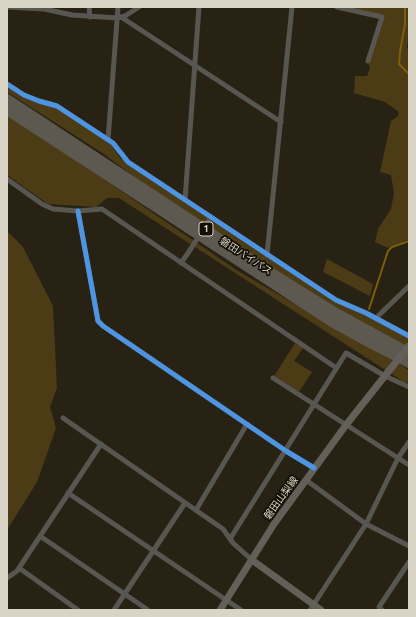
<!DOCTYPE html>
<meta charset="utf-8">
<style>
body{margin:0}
#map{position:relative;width:416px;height:617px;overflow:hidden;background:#282215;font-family:Commissioner,sans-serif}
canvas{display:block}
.frame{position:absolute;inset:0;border:8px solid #dad4c6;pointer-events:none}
</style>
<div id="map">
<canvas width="416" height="617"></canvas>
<div class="frame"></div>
</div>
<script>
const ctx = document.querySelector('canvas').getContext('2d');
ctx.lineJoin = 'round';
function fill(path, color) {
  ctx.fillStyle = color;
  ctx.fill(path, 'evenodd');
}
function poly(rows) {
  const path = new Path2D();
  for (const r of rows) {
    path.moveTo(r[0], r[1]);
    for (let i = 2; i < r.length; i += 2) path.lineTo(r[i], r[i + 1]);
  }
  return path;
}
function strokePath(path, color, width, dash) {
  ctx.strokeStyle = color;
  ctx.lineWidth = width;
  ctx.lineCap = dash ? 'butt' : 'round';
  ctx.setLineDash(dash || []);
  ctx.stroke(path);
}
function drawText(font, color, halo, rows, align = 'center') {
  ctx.font = font + ' Commissioner,"Noto Sans JP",sans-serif';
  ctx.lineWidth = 3.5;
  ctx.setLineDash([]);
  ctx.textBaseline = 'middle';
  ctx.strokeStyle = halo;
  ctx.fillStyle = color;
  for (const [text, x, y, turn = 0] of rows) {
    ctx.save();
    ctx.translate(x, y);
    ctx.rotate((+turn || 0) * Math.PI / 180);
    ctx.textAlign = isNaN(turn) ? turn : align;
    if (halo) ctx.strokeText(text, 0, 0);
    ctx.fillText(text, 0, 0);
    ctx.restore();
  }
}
const green = poly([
 [343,7,409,7,409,31,407,47,409,50,409,239,388,248,375,242,378,229,391,209,394,193,391,175,380,172,391,121,398,116,399,112,385,102,354,93,355,76,367,76,370,68,368,61,382,17],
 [7,84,41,102,64,110,108,140,119,157,317,288,409,336,409,352,187,217,104,154,7,92],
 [7,113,238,271,409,370,409,383,404,382,119,198,107,198,96,207,48,204,7,175],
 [7,231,23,247,53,306,57,388,50,407,56,428,37,482,7,530],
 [327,259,373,284,370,296,323,272],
 [295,343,303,348,294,361,312,372,299,392,274,376]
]);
const stream = poly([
 [405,7,405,24,400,52,399,64,409,74],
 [369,309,388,251,392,247,409,241]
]);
const street = poly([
 [7,7,44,9,72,15,118,18,125,16,139,7],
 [89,7,90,17],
 [337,7,382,17,368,61],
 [121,17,281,122],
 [7,84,24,95,39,101,57,106,113,143,128,162,336,300,366,313,409,336],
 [108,140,118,7],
 [7,179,42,204,53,209,78,211,102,209,335,367],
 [185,200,199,7],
 [78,211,98,321,103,326,286,451,314,468],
 [267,255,292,7],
 [181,263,190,250],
 [376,318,409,286],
 [273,378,409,465],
 [63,418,223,529,233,543,252,560],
 [306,480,366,524,409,546],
 [68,493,241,610],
 [196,510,247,424],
 [40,536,148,610],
 [230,539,346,353,385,376,409,387],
 [19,568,78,610],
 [7,578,17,571,101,444],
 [114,610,185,503],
 [310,610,366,524,398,458,409,442],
 [382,610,379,607,409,562]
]);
const secondary = poly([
 [252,560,321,610],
 [220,610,274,524,346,425,388,372]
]);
const highway = poly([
 [7,99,270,272,336,313,409,353],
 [7,110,332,322,374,345,409,363]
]);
const streetBridge = poly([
 [190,250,211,217]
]);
const secondaryBridge = poly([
 [388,372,409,346]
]);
const cycleway = poly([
 [7,84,24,95,39,101,57,106,113,143,128,162,336,300,366,313,409,336],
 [78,211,98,321,103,326,286,451,314,468]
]);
const shields = [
 [206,229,14]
];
const shieldNames = [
 ["1",206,229]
];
const streetNames = [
 ["磐田バイパス",246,256,33],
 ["磐田山梨線",281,498,-54]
];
fill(green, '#4b3c15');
strokePath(stream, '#7c5f06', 2);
strokePath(street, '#585650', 5);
strokePath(secondary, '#63605a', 7);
strokePath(highway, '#5e5950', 10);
strokePath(streetBridge, '#585650', 5);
strokePath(secondaryBridge, '#63605a', 7);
strokePath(cycleway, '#4d94e3', 5);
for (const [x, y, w] of shields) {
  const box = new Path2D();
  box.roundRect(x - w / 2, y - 7, w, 14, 3);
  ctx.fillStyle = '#141006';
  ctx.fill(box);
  strokePath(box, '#dad4c6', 1);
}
drawText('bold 9px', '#dad4c6', null, shieldNames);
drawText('10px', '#dad4c6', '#141006', streetNames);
</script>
